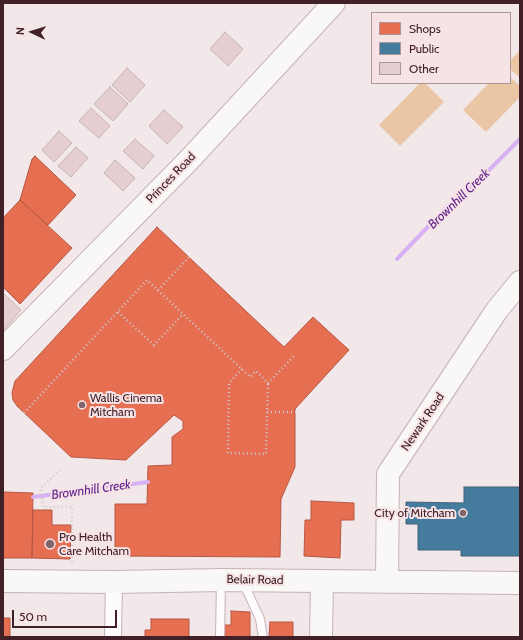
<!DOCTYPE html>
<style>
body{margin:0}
#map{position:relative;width:523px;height:640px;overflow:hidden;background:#f2e7e9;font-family:Cabin,sans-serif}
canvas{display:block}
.frame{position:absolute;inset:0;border:4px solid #422027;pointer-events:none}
.legend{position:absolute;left:371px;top:12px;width:140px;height:72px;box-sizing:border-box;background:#f6e3e6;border:1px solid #ae959a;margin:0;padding:5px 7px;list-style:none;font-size:12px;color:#422027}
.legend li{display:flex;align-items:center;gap:8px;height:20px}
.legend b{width:20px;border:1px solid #ae959a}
.north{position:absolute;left:12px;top:12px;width:40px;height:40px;-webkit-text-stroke:3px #f6e3e6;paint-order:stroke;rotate:274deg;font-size:11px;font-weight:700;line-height:16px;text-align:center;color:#422027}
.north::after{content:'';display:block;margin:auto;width:14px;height:18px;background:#422027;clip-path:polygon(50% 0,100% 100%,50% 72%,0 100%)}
.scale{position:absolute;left:12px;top:610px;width:105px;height:18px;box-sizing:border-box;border:2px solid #422027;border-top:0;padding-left:5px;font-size:12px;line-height:14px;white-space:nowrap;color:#422027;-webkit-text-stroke:3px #f6e3e6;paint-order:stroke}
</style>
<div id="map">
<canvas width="523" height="640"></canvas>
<div class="frame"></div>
<ul class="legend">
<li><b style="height:11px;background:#e76f51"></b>Shops</li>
<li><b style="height:11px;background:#457b9d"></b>Public</li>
<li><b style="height:11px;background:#e5ced2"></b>Other</li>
</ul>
<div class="north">N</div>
<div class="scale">50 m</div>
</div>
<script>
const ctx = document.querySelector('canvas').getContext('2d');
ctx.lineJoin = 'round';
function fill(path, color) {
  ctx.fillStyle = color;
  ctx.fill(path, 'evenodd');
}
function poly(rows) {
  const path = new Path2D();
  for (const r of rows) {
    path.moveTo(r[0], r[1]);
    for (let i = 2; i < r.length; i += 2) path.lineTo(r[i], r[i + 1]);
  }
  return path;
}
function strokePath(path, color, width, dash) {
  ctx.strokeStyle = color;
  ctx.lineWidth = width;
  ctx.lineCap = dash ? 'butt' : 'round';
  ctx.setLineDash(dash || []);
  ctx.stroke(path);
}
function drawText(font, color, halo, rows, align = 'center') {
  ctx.font = font + ' Cabin,sans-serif';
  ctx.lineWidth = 4;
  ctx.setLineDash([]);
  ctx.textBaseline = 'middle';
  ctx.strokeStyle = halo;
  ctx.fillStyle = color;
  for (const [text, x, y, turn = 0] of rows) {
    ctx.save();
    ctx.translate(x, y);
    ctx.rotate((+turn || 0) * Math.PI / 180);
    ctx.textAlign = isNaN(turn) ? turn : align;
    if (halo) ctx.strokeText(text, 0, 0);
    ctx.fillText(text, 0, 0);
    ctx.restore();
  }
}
const green = poly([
 [520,50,520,78,510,69,510,61],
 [510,77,520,86,520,97,486,132,463,110,489,83,510,83],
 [420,83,425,83,444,102,400,146,379,125]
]);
const shops = poly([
 [35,156,76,195,48,225,20,200,32,159,35,156],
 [20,200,72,248,20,304,3,287,3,218,20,200],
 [157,227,284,347,313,317,349,350,295,409,295,467,281,499,280,557,115,556,115,504,147,504,148,466,172,465,172,437,183,429,183,421,174,415,126,460,71,457,17,406,13,400,12,393,15,381,157,227],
 [3,492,33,493,32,558,3,558,3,492],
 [311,501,354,503,354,520,341,520,340,558,304,556,305,520,311,520,311,501],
 [33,510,52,510,52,525,71,525,70,559,32,558,33,510],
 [231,611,250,612,250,636,253,637,223,637,224,625,231,625,231,611],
 [3,618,10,618,10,637,3,637,3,618],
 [151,619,189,619,189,637,145,637,145,630,151,630,151,619],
 [270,622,293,622,293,637,269,637,270,622]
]);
const public = poly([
 [464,487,520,487,520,556,461,556,461,550,418,550,418,524,406,524,406,502,464,503,464,487]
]);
const stream = poly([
 [397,259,447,207,474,185,520,139],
 [33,497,148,482]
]);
const building = poly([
 [225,32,243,49,228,66,210,49,225,32],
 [127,68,145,85,130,102,112,85,127,68],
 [110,87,128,104,113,121,94,104,110,87],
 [91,108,110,126,99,138,79,121,91,108],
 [164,110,183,127,167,144,149,126,164,110],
 [59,131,72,143,54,162,42,150,59,131],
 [135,139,154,156,143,169,123,151,135,139],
 [76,147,88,158,71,177,58,166,76,147],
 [115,160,135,178,123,191,104,173,115,160],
 [3,293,21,310,3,331,3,293]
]);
const path = poly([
 [158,290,189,257],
 [118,312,154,345,183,314],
 [242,369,229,383,228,453,266,454,268,383],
 [267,412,296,412],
 [24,413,147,280,250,377,256,371,268,383,294,356],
 [60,470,41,488,43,507,72,507,72,565]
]);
const lane = poly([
 [243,582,260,619,263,637],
 [220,637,221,582]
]);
const street = poly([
 [113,637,114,582]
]);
const secondary = poly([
 [3,349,188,161,334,3],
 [3,581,114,582,221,580,520,583],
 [387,582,388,474,497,310,520,282],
 [321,637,322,582]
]);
const markers = [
 [82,405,4,"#80666b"],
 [463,513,4,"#80666b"],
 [50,544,5,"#80666b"]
];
const streetNames = [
 ["Princes Road",171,178,-46],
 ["Newark Road",423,422,-56],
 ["Belair Road",255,580,1]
];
const poiNames = [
 ["Wallis Cinema",90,398],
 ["Mitcham",90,412],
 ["City of Mitcham",455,513,"right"],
 ["Pro Health",59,537],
 ["Care Mitcham",59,551]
];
const waterNames = [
 ["Brownhill Creek",459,199,-44],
 ["Brownhill Creek",91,490,-8]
];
fill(green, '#eac6a5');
fill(shops, '#e76f51');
strokePath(shops, '#b65744', 1);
fill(public, '#457b9d');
strokePath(public, '#44607a', 1);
strokePath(stream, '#d7b1f2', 4);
fill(building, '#e5ced2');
strokePath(building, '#c7b2b6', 1);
strokePath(lane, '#c6b2b6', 10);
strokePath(street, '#c6b2b6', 18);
strokePath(secondary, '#c6b2b6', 24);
strokePath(path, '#cfc7c9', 2.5, [1, 3]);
strokePath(lane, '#fdfbfc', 8);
strokePath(street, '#fdfbfc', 16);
strokePath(secondary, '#faf7f7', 22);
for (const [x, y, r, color] of markers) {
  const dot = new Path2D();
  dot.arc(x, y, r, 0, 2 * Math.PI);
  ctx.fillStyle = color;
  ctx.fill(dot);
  strokePath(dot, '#f6e3e6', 1.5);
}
drawText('12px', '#422027', '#f6e3e6', streetNames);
drawText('12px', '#422027', '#f6e3e6', poiNames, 'left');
drawText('italic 13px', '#62238d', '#f6e3e6', waterNames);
</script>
